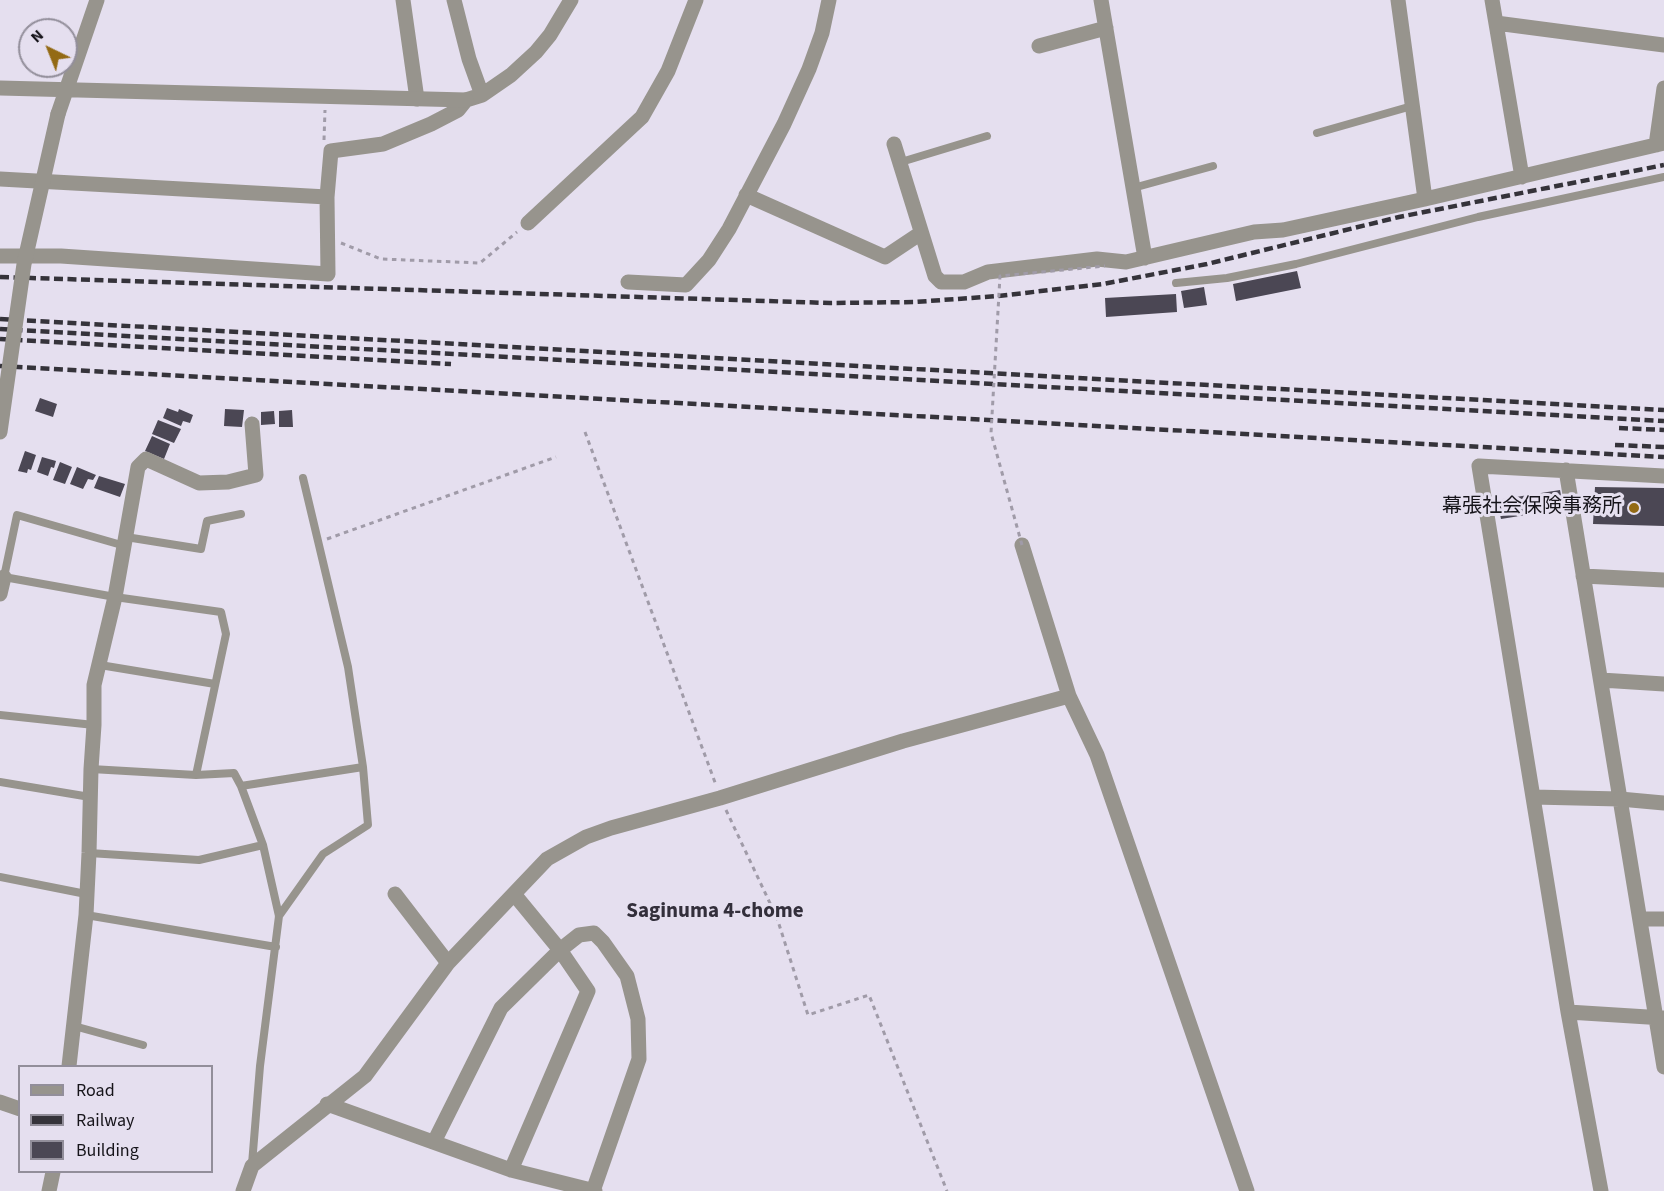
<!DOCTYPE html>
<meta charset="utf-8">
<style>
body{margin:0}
#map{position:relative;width:1664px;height:1191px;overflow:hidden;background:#e5dfef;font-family:"Source Sans 3",sans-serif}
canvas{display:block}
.legend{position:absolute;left:18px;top:1065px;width:195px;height:108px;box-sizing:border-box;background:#e5dfef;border:2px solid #928e9a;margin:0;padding:8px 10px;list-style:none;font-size:18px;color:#16141a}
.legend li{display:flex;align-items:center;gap:12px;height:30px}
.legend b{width:30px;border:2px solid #928e9a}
.north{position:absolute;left:18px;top:18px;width:60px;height:60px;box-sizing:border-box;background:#e5dfef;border:2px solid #928e9a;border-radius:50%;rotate:317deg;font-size:16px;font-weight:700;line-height:24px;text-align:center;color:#16141a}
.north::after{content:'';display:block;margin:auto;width:21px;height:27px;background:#936a14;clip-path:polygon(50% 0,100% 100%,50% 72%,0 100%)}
</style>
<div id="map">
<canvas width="1664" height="1191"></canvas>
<ul class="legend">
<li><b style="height:8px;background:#97948d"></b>Road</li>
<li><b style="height:8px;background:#35333a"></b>Railway</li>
<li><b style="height:16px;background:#4b4754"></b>Building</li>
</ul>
<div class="north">N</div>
</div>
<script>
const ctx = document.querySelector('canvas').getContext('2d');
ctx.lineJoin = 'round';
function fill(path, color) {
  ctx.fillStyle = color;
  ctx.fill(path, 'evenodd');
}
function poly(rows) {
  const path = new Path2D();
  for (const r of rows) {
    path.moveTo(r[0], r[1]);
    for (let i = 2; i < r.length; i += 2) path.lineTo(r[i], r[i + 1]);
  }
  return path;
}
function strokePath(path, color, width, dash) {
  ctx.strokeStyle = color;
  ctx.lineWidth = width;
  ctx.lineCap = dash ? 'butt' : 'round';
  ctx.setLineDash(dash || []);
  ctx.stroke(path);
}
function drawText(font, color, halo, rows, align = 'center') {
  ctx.font = font + ' "Source Sans 3","Noto Sans JP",sans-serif';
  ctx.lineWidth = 6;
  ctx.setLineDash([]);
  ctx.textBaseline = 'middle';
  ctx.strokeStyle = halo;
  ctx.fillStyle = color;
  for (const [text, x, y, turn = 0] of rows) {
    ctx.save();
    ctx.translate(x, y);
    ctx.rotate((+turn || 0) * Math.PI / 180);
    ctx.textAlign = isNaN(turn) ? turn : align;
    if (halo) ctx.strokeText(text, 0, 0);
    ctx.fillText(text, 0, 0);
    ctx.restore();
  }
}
const building = poly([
 [1297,271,1301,288,1236,301,1233,284],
 [1204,287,1207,305,1184,308,1181,291],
 [1176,294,1177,312,1106,317,1105,298],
 [40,398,57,404,53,417,35,411],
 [167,408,178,412,179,409,193,415,190,423,183,421,181,426,163,418],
 [225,409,244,410,242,427,224,426],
 [292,410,293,427,279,427,279,411],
 [274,411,275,424,261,425,261,412],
 [158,420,181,429,174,443,152,434],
 [152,436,170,444,164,459,145,451],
 [25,451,36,455,31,470,28,469,27,473,18,471],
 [42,457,56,461,54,468,51,467,48,476,37,472],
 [60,462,72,467,65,484,53,480],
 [77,467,96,475,93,480,88,479,83,489,70,484],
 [99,476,125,484,120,497,94,488],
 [1595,487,1664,488,1664,526,1593,524],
 [1560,490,1563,506,1557,507,1557,510,1501,519,1497,500]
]);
const path = poly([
 [324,140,325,110],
 [341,243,381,259,480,263,517,232],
 [585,432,716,785],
 [327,539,556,457],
 [726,810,777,918,808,1015,869,995,947,1191]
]);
const service = poly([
 [1317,133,1412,106],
 [901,162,987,136],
 [1133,188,1213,166],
 [1176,283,1227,278,1296,264,1478,217,1664,177],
 [126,537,201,549,207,521,241,514],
 [125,546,17,515,4,577,115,597,221,612,226,634,196,775],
 [100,665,215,684],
 [0,715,94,725],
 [91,769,196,775,234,773,241,786,263,845,279,916,260,1066,252,1164],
 [0,782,90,797],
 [241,786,363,767],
 [89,853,199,860,263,845],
 [0,877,86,894],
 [86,915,276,947],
 [279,916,323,854,368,825,363,767,348,667,303,478],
 [74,1026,143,1045]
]);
const minor = poly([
 [403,0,417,99],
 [454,0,469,59,482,95],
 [1101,0,1145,258],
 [1398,0,1425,199],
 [1492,0,1522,177],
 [1496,23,1664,45],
 [1039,46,1106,28],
 [894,144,935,276,941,282,964,282,988,272,1097,259,1126,262,1254,232,1283,230,1425,199,1664,143],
 [1656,145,1664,88],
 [0,179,327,197],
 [746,195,885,257,921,233],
 [528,223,642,117,668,71,696,0],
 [0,256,61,256,328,274,327,197,331,151,383,144,431,124,458,110,466,100,482,95,511,75,536,52,550,35,571,0],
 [628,282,686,285,709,260,729,229,784,124,809,69,822,33,829,0],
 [1566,470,1664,1067],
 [1022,545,1069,696,1097,755,1247,1191],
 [1583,576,1664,580],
 [0,594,4,577],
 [1601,680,1664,684],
 [1533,797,1620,799],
 [395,894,448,963],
 [1640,919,1664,919],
 [1568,1012,1664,1018],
 [69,1066,86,915,89,853,91,769,94,725,94,685,115,597,138,467,146,459,199,483,228,482,256,475,252,424],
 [0,1102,20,1109],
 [327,1104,511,1170,595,1191],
 [434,1142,501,1008,560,950,579,935,594,933,603,942,627,976,638,1019,639,1059,593,1191],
 [511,1170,588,991,560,950,514,894],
 [49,1191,53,1172],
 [243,1191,252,1166,365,1076,448,963,547,859,586,837,611,828,720,798,903,741,1069,696],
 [1601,1191,1568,1012,1479,466,1664,476]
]);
const tertiary = poly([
 [0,88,466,100],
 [58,114,97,0],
 [1620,799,1664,803]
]);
const rail = poly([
 [0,277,830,303,915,302,998,296,1103,284,1207,264,1399,217,1664,165],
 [0,319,1664,410],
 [0,329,1664,421],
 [0,339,451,364],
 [0,366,1664,457],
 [1619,428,1664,430],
 [1615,445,1664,447]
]);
const pathBridge = poly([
 [1022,545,991,433,1000,276,1105,266]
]);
const tertiaryBridge = poly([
 [0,432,24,264,58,114]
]);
const markers = [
 [1634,508,6,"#936a14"]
];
const poiNames = [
 ["幕張社会保険事務所",1622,508]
];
const neighbourhoodNames = [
 ["Saginuma 4-chome",715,912]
];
fill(building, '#4b4754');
strokePath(path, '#a09ba8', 3, [4.5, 4.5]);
strokePath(service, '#97948d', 8);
strokePath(minor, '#97948d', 15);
strokePath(tertiary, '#97948d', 15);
strokePath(rail, '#35333a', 4.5, [9, 4.5]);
strokePath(pathBridge, '#a09ba8', 3, [4.5, 4.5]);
strokePath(tertiaryBridge, '#97948d', 15);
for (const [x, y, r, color] of markers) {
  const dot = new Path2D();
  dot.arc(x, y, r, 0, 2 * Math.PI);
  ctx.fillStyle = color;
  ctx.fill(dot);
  strokePath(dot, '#e5dfef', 2);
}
drawText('20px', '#16141a', '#e5dfef', poiNames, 'right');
drawText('bold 21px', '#332f3b', '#e5dfef', neighbourhoodNames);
</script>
